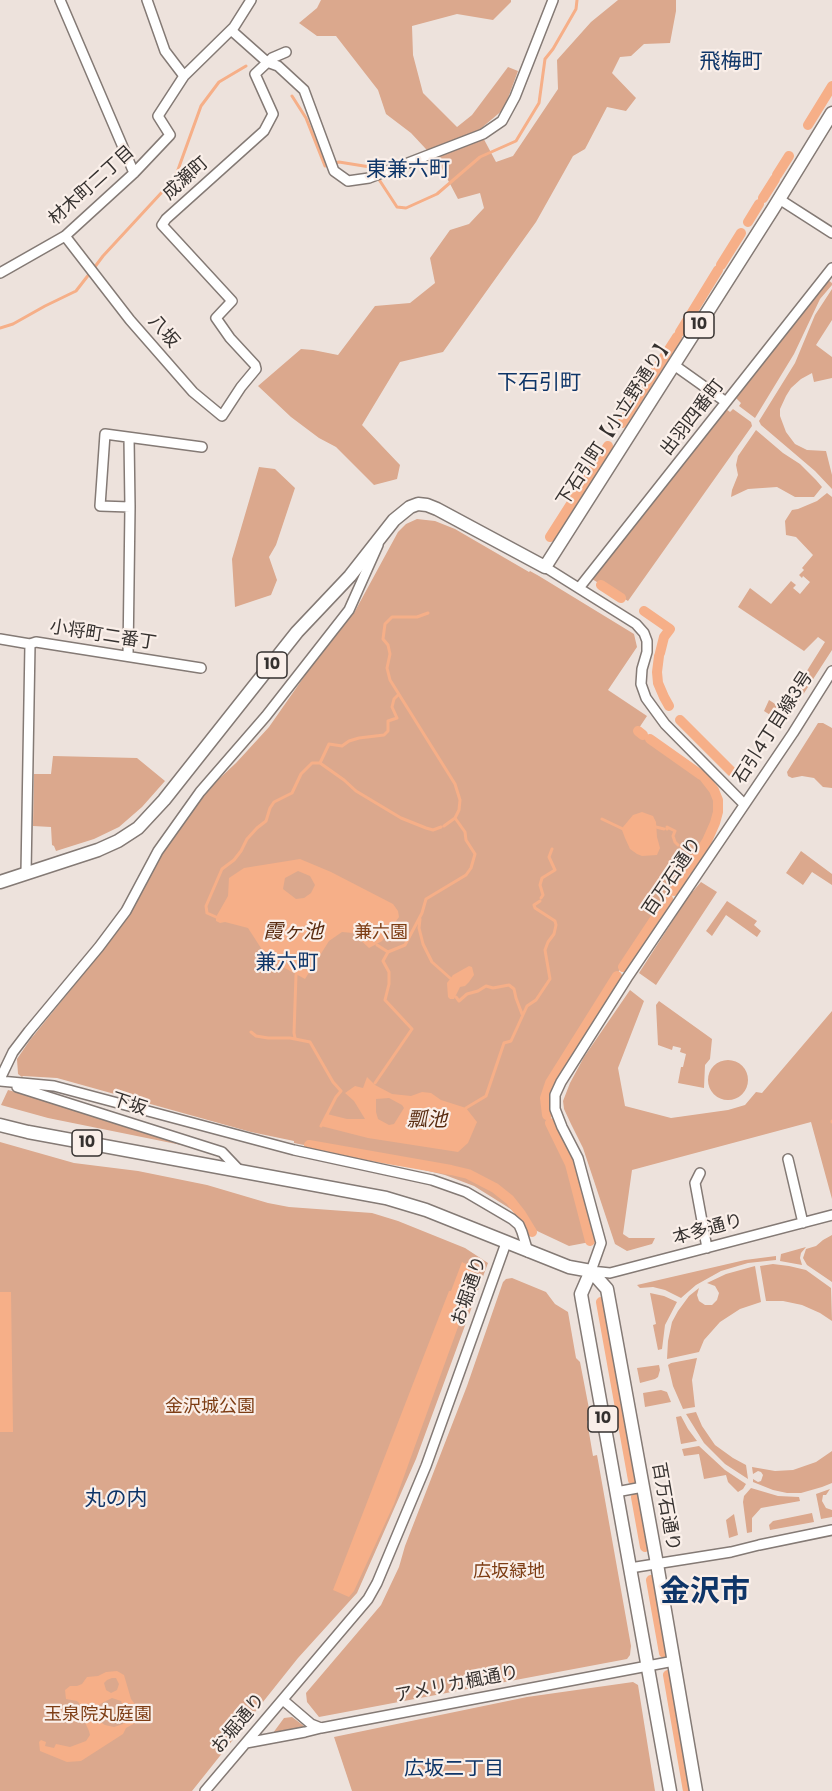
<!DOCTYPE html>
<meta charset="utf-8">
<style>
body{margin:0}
canvas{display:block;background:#ede2dc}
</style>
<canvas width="832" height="1791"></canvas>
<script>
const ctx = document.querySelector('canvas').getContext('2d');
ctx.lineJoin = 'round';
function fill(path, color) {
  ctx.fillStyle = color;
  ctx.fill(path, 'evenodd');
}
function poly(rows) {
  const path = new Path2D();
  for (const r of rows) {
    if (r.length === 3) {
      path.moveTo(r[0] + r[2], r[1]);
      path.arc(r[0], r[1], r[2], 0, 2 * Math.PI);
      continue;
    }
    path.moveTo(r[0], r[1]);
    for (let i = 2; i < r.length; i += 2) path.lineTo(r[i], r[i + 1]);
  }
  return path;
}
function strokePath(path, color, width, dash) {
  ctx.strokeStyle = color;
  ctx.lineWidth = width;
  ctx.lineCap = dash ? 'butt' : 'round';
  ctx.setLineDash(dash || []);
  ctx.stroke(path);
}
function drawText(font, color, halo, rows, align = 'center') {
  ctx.font = font + ' Poppins,"Noto Sans JP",sans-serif';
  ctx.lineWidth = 4.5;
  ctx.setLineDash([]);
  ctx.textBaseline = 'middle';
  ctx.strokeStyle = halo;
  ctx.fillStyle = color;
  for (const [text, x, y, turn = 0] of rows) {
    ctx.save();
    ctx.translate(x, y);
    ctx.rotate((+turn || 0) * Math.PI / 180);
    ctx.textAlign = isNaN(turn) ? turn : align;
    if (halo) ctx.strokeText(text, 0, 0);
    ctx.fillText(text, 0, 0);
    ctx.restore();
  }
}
const green = poly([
 [321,0,511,0,511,2,493,20,457,14,412,26,413,55,423,93,457,127,472,115,508,67,518,71,504,109,479,130,496,162,513,156,558,89,557,60,591,22,618,0,676,0,676,11,670,43,644,44,631,56,620,57,612,73,636,98,626,111,607,107,585,149,573,156,536,222,443,352,400,362,362,425,400,465,397,479,374,485,336,447,319,438,291,417,258,386,301,349,313,350,338,355,375,306,410,303,435,283,430,258,450,230,469,224,484,208,480,193,458,199,439,163,411,133,386,114,378,90,336,36,317,36,299,23,317,8],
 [828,280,832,283,832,285,820,299,794,354,755,418,739,406,741,403,735,397],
 [832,289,832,320,816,345,832,357,832,378,814,382,812,373,801,379,791,388,786,396,780,409,780,416,786,432,795,444,807,450,826,451,832,475,832,489,815,471,761,425,759,421,795,363,815,315],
 [726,409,730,412,733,409,751,422,752,426,628,601,592,579],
 [756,430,783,453,800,464,816,480,822,487,814,497,795,497,777,487,748,489,731,497,732,490,738,475,736,465,738,456],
 [259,467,275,469,295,488,276,545,269,557,277,580,271,595,235,607,232,559],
 [827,493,832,497,832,650,784,724,764,711,769,700,783,709,825,642,818,637,804,651,738,607,750,588,771,604,791,581,796,585,793,588,800,594,810,582,803,576,802,578,799,575,804,570,802,568,813,555,796,537,786,535,785,521,792,510,798,509,817,501],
 [417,519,435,521,455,529,529,572,530,571,539,576,634,634,637,647,608,690,647,716,637,731,705,778,714,791,716,798,718,807,716,819,705,842,619,971,549,1082,546,1091,544,1103,546,1115,569,1164,590,1242,569,1246,535,1230,533,1233,531,1232,521,1216,506,1206,474,1186,445,1175,408,1166,294,1143,294,1141,251,1132,57,1078,23,1076,22,1077,18,1074,17,1059,30,1040,110,941,165,849,208,789,236,763,269,727,329,641,354,613,398,532,406,524],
 [818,723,823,723,832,728,832,788,823,787,814,778,802,776,792,778,788,776,787,772],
 [53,756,137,758,165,781,142,807,119,827,94,839,56,851,54,846,52,845,51,827,33,826,34,774,51,774],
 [801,851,832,874,832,885,812,872,803,885,786,873],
 [701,882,717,892,656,985,639,973,688,897],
 [727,901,757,921,754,925,761,931,757,937,726,915,712,936,706,931],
 [630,990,644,1001,618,1068,625,1106,671,1118,728,1110,745,1105,756,1092,762,1093,832,1011,832,1199,811,1122,632,1170,623,1234,629,1238,655,1238,652,1244,627,1251,615,1244,583,1148,571,1124,564,1109,563,1101,570,1083,584,1057],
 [659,1001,712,1039,710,1059,705,1065,704,1088,678,1083,681,1067,683,1067,686,1054,680,1052,681,1048,673,1046,672,1050,658,1045,656,1005],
 [728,1080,20],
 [8,1090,69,1106,201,1149,48,1118,1,1105],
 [0,1142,74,1163,138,1171,207,1185,268,1203,289,1207,372,1213,398,1221,465,1248,488,1263,416,1459,357,1593,298,1658,192,1791,0,1791],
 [832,1235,832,1282,807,1265,803,1258,806,1249,816,1246,823,1240],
 [806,1247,801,1253,800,1258,802,1265,780,1261,781,1254],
 [776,1256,776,1260,748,1263,721,1271,696,1285,681,1298,665,1290,653,1287,640,1288,637,1285,745,1260],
 [773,1264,789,1266,806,1270,831,1288,832,1321,820,1313,802,1305,783,1301,766,1301,760,1266],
 [755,1266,761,1302,740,1309,720,1322,704,1340,699,1352,667,1359,668,1341,672,1322,678,1311,689,1296,699,1288,697,1295,699,1301,705,1305,712,1305,717,1300,719,1293,715,1286,707,1283,726,1274],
 [512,1278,546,1292,555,1304,568,1312,576,1358,580,1362,591,1419,587,1421,593,1456,597,1455,631,1646,630,1655,627,1659,319,1717,307,1702,306,1693,381,1605,399,1567,405,1546,467,1386,503,1282,506,1279],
 [650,1293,664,1296,677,1302,665,1325,662,1349,658,1350,653,1325,656,1324],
 [697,1358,692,1380,695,1407,683,1409,673,1386,668,1365,671,1363],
 [659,1365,660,1370,658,1377,655,1379,640,1383,637,1368],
 [661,1390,667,1392,671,1402,645,1407,643,1393],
 [696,1412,702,1426,715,1445,733,1458,746,1465,748,1479,725,1464,704,1443,686,1414],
 [681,1416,688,1429,697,1441,681,1444,676,1417],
 [699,1446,725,1470,746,1484,743,1489,738,1492,728,1482,726,1475,704,1479,699,1454,684,1456,682,1449],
 [832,1451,832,1483,822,1487,801,1493,787,1493,773,1490,753,1482,753,1479,758,1482,761,1481,763,1475,761,1472,758,1471,753,1474,752,1467,775,1471,793,1470,816,1462],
 [751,1488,778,1496,799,1497,800,1501,761,1508,752,1518,752,1532,747,1533,743,1502,744,1496],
 [830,1489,826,1495,823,1495,822,1501,826,1508,832,1510,832,1517,821,1519,816,1494],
 [812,1513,814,1522,770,1530,769,1525,773,1521],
 [734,1514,738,1535,729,1538,726,1520],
 [633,1682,638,1685,655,1791,352,1791,334,1737,527,1697],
 [292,1717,304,1726,303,1728,273,1733,284,1718]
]);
const water = poly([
 [642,812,653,816,656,822,657,837,660,848,657,855,642,856,637,854,630,849,625,838,622,830,623,827,633,815],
 [300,859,331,872,393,904,398,911,399,917,382,941,369,948,353,933,342,932,329,941,305,979,268,959,248,928,225,922,220,923,216,921,216,917,228,896,229,878,244,868],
 [298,871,310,876,315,885,311,893,304,898,296,899,283,889,285,878],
 [469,966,472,967,474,975,469,982,465,986,460,987,454,999,450,999,448,997,447,983,453,975],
 [367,1077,375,1085,392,1094,411,1096,422,1092,431,1093,441,1100,466,1108,477,1122,468,1143,458,1152,368,1138,321,1126,327,1114,347,1119,365,1119,354,1101,345,1093,355,1086,363,1088],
 [389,1098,402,1105,404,1108,394,1124,389,1125,378,1119,376,1112,376,1099],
 [462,1262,476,1269,458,1327,394,1504,354,1591,349,1597,333,1590,449,1291,451,1291],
 [0,1292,11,1292,13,1432,0,1432],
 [117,1671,124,1675,131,1699,138,1708,139,1715,137,1722,126,1728,123,1734,81,1761,67,1762,40,1751,39,1742,41,1740,46,1742,45,1746,54,1748,56,1744,70,1747,86,1741,90,1735,89,1731,83,1718,79,1703,77,1701,66,1699,65,1690,70,1686,77,1686,82,1684,87,1677,98,1676,106,1672],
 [112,1678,116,1678,119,1684,117,1690,111,1693,106,1690,104,1683,107,1680],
 [112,1698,121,1701,126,1714,123,1724,114,1727,105,1725,96,1719,94,1713,100,1704]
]);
const stream = poly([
 [292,96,306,118,325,166,339,162,370,167,372,170],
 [378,178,397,207,406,208,437,194,480,157,516,141,539,103,545,59,553,49,576,9,577,0],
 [94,268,103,256,175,178,201,106,219,82,246,66],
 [0,328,13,324,45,306,76,291,90,273],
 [428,613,417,617,392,617,385,624,383,639,388,645,390,654,387,668,390,680,455,784,460,800,459,810,455,818,444,826],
 [320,763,329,744,342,746,349,741,359,738,384,735,388,731,388,721,397,718,392,707,394,699,398,695],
 [602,819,623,829],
 [656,827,664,829],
 [667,829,667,827,675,831,673,836,675,842,678,845],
 [681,847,689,846],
 [541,898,543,895,540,885,542,878,555,870,549,857,552,849],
 [216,917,207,913,206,906,222,869,234,860,241,851,247,839,257,828,266,821,270,808,274,802,292,793,301,774,312,763,320,763,344,780,356,791,401,818,426,828,433,830,441,827],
 [420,919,419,928,423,944,432,962,450,978],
 [388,952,405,945,422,913,426,899,466,875,471,868,475,854,466,840,465,832,455,818],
 [456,997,459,1001,467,994,478,991,486,986,493,988,509,985,514,989,516,998,522,1014],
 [251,1032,256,1036,268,1038,290,1038,310,1042,333,1082,341,1091,336,1097,321,1126],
 [295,1038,294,1033,296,975],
 [375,1083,412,1029,385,1000,389,984,389,972,383,961,388,952,377,945],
 [466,1108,486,1096,504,1043,511,1041,527,1006,536,1000,550,979,545,950,548,942,554,934,556,925,555,921,535,908,534,905,540,901],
 [832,1121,832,1122]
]);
const canal = poly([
 [808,125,832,86],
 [777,175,789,156],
 [763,198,775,179],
 [748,222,759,204],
 [721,265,741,233],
 [680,332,718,270],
 [622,423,677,337],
 [550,537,608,446],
 [601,585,621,598],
 [644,611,670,629,664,637,660,653],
 [659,656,657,672,658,683,664,697,669,706],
 [680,720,732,772],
 [638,731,643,735],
 [650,739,701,775],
 [688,870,707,841,715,823,718,812,718,800,714,790,704,777],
 [674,891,684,875],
 [623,967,668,899],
 [547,1115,545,1098,550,1083,617,976],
 [550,1123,570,1164,590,1241],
 [309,1145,451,1170,468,1174,495,1188,510,1200,521,1214,532,1232],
 [601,1302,633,1480],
 [636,1497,645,1547],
 [651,1580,664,1653],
 [668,1675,688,1791]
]);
const minor = poly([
 [60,0,134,173],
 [147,0,165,51,184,76],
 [231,30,267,62,278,66,304,90,334,171,348,181,369,178,483,134,502,121,515,97,553,0],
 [779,199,832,233],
 [65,236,130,320,193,392,222,416,241,387,256,369,255,365,230,338,216,318,232,301,162,225,166,219,264,131,273,114,255,74,272,58,286,52],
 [0,273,65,236,134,173,170,135,158,116,184,76,234,27,251,0],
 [674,365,726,402],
 [130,507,100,506,105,434,202,447],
 [545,567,636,624,644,633,647,641,647,652,642,669,641,684,646,698,665,724,744,804],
 [579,588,832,268],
 [0,639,30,644,36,642,201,668],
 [128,656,130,507,129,438],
 [832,671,793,733,627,978,561,1082,555,1095,555,1109,562,1127,578,1158,601,1243,591,1271,610,1273,832,1215],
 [26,873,30,644],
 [0,1079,13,1052,29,1031,99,947,126,911,158,851,200,792,266,716,349,610,378,545],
 [0,1081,54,1086,294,1150,432,1180,466,1192,512,1219,519,1225,522,1232,528,1252],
 [17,1087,222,1152,240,1171],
 [788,1159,803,1223],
 [700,1173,695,1183,707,1248],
 [616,1492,643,1487],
 [630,1568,731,1552,759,1545,832,1530],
 [283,1700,311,1724,321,1728],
 [246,1743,305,1732,321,1728,674,1661],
 [205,1791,368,1599,377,1583,426,1466,506,1243]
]);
const major = poly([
 [0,882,98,850,118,841,138,828,164,800,297,632,350,576,394,520,410,507,418,504,427,505,437,509,545,567,773,209,832,113],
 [0,1125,28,1132,386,1198,426,1210,569,1267,591,1271],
 [591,1271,607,1289,657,1564,696,1791],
 [591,1271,581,1294,582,1300,670,1791]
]);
const shields = [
 [699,325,30],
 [272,665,30],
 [87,1143,30],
 [603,1419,30]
];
const shieldNames = [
 ["10",699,325],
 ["10",272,665],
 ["10",87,1143],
 ["10",603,1419]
];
const streetNames = [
 ["成瀬町",186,179,-42],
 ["材木町二丁目",92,186,-42],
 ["八坂",163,332,49],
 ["出羽四番町",693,418,-52],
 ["下石引町【小立野通り】",616,422,-57],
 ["小将町二番丁",103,636,9],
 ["石引4丁目線3号",774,728,-57],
 ["百万石通り",673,877,-56],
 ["下坂",129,1105,18],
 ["本多通り",708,1230,-15],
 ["お堀通り",470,1291,-71],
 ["百万石通り",665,1507,80],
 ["アメリカ楓通り",457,1685,-11],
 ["お堀通り",239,1724,-50]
];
const parkNames = [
 ["兼六園",381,933],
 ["金沢城公園",210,1407],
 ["広坂緑地",509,1572],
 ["玉泉院丸庭園",98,1715]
];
const waterNames = [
 ["霞ヶ池",293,933],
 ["瓢池",427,1121]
];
const neighbourhoodNames = [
 ["広坂二丁目",454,1770]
];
const quarterNames = [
 ["飛梅町",731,63],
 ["東兼六町",408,171],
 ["下石引町",539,384],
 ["兼六町",287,964],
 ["丸の内",116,1500]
];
const townNames = [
 ["金沢市",705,1593]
];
fill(green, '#dba88d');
fill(water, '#f6af88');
strokePath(stream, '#f6af88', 3);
strokePath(canal, '#f6af88', 10);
strokePath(minor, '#847a75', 12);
strokePath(major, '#847a75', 15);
strokePath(minor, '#fff', 9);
strokePath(major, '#fff', 12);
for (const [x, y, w] of shields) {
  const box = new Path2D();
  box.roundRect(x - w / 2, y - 13, w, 26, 4.5);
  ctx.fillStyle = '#faefe9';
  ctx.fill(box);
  strokePath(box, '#35312f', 1.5);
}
drawText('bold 16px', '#35312f', null, shieldNames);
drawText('18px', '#35312f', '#faefe9', streetNames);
drawText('18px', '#7d3d14', '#faefe9', parkNames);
drawText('italic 20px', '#592c11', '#faefe9', waterNames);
drawText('20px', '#0e3568', '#faefe9', neighbourhoodNames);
drawText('21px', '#0e3568', '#faefe9', quarterNames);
drawText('bold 30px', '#0e3568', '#faefe9', townNames);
</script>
